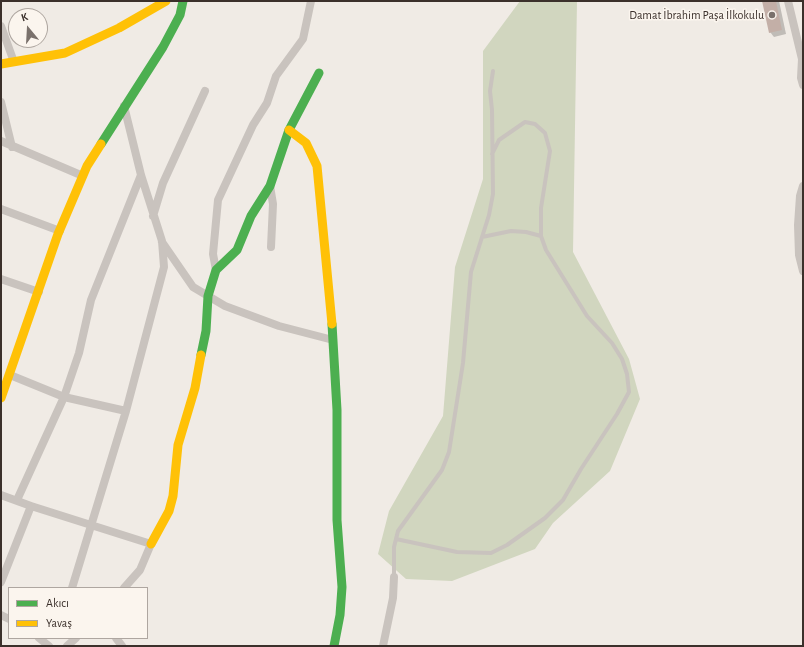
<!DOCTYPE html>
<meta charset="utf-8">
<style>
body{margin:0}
#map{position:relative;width:804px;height:647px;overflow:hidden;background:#f0ebe5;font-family:"Alegreya Sans",sans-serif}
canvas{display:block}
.frame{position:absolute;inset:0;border:2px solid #3b302b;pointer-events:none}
.legend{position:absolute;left:8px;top:587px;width:140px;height:52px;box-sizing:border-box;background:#fbf5ee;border:1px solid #aea6a0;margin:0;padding:5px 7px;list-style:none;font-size:12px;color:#3b302b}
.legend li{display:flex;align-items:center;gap:8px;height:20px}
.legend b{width:20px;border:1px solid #aea6a0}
.north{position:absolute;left:8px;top:8px;width:40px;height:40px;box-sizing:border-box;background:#fbf5ee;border:1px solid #aea6a0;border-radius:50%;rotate:342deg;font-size:11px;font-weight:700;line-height:16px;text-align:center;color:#3b302b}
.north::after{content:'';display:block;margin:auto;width:14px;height:18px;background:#7a716c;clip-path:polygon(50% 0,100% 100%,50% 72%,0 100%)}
</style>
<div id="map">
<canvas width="804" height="647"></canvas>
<div class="frame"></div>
<ul class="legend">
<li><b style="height:5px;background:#4caf50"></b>Akıcı</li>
<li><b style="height:5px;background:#ffc107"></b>Yavaş</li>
</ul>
<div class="north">K</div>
</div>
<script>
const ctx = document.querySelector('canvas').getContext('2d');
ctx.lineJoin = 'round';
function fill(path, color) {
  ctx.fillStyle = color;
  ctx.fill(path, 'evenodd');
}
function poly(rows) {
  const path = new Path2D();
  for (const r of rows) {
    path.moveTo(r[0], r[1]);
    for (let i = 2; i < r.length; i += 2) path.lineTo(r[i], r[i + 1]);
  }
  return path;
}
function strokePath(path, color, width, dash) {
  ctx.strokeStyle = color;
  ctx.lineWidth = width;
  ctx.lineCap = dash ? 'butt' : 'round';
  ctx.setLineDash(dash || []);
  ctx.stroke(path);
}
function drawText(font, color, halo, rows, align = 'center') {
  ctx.font = font + ' "Alegreya Sans",sans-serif';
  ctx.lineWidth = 3;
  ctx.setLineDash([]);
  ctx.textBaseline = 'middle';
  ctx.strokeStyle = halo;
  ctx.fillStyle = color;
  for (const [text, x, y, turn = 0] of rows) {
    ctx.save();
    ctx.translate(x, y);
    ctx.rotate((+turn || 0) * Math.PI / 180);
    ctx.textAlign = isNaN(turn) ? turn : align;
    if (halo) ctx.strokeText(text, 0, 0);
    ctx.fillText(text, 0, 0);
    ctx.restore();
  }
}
const green = poly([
 [520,1,577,1,573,252,629,359,640,399,610,471,553,523,535,549,452,581,406,579,378,554,389,511,443,416,455,267,483,179,483,51]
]);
const shadow = poly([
 [763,1,779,1,786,34,774,37,770,32]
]);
const building = poly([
 [762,1,776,1,782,30,769,33]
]);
const lane = poly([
 [482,237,511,231,526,232,541,236],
 [396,539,457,552,491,553,507,545,545,518,563,500,581,469,617,414,629,392,627,374,622,359,612,343,587,316,546,250,541,236,541,208,550,151,545,133,535,124,525,122,499,140,492,154],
 [394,577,394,547,398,531,442,470,449,452,463,363,471,272,489,215,493,194,492,110,490,91,493,71]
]);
const street = poly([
 [788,1,802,59,801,78,803,85],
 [1,26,14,62],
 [1,102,12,147],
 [1,141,83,176],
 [270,186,273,204,271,247],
 [803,186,800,196,798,225,799,255,803,271],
 [1,209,60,231],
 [153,216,163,183,205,91],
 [162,242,193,287,225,306,279,326,333,340],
 [216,270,213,254,218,200,253,125,267,103,276,76,303,39,311,1],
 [1,279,39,292],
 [10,375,64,397,126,411,164,267,162,241,141,175,124,106],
 [1,495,31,506,151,544,140,570,124,588],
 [17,500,64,397,79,353,91,300,141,175],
 [1,582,31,506],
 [72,588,126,411],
 [1,615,9,619],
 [39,638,49,646],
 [116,638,122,646],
 [67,646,76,638],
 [383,646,393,598,394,577]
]);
const fast = poly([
 [101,144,163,47,180,15,183,1],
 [332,324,337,410,337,520,342,587,340,615,334,646],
 [201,355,206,331,208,296,216,270,237,250,251,216,270,186,289,130,319,73]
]);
const slow = poly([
 [1,64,65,53,119,28,166,1],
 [289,130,306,143,317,166,332,324],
 [1,398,58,234,87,166,101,144],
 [151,544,169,511,173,496,178,445,195,388,201,355]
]);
const markers = [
 [772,15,4,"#7a716c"]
];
const poiNames = [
 ["Damat İbrahim Paşa İlkokulu",764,15]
];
fill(green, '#d1d6bf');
fill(shadow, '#0003');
fill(building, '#c3afa7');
strokePath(lane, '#c9c3be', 4);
strokePath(street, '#c9c3be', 8);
strokePath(fast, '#4caf50', 9);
strokePath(slow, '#ffc107', 9);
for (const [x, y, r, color] of markers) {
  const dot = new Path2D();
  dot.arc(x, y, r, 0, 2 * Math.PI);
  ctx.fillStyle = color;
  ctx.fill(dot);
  strokePath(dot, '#fbf5ee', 1.5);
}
drawText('12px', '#3b302b', '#fbf5ee', poiNames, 'right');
</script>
